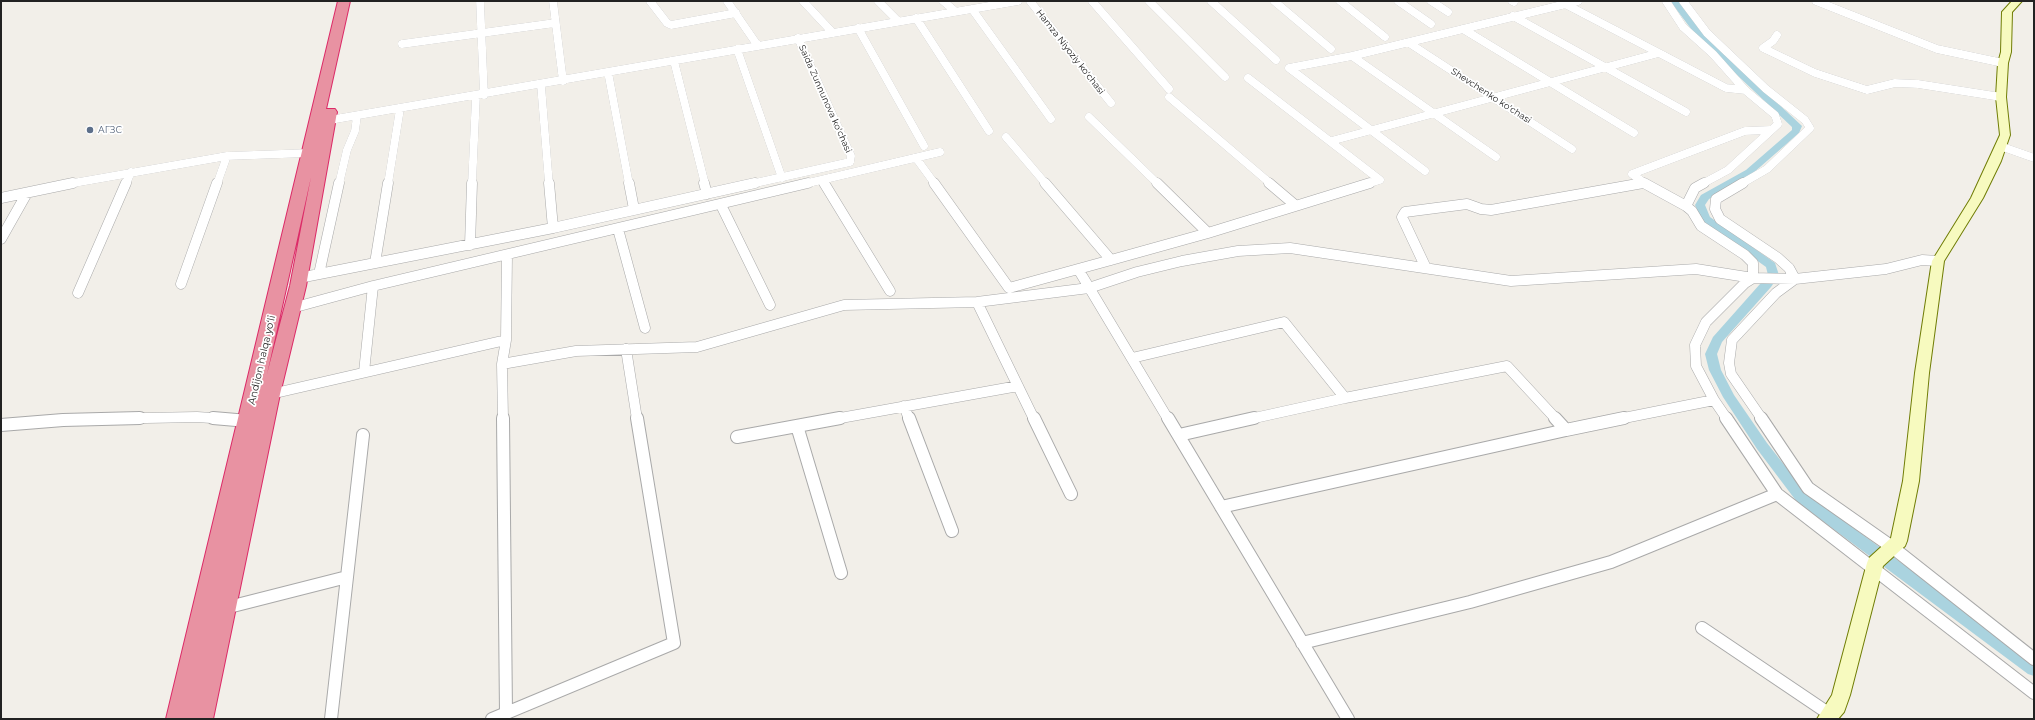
<!DOCTYPE html>
<meta charset="utf-8">
<style>
body{margin:0}
#map{position:relative;width:2035px;height:720px;overflow:hidden;background:#f2efe9;font-family:Montserrat,sans-serif}
canvas{display:block}
.frame{position:absolute;inset:0;border:2px solid #222;pointer-events:none}
</style>
<div id="map">
<canvas width="2035" height="720"></canvas>
<div class="frame"></div>
</div>
<script>
const ctx = document.querySelector('canvas').getContext('2d');
ctx.lineJoin = 'round';
function poly(rows) {
  const path = new Path2D();
  for (const r of rows) {
    path.moveTo(r[0], r[1]);
    for (let i = 2; i < r.length; i += 2) path.lineTo(r[i], r[i + 1]);
  }
  return path;
}
function fill(path, color) {
  ctx.fillStyle = color;
  ctx.fill(path, 'evenodd');
}
function strokePath(path, color, width, dash) {
  ctx.strokeStyle = color;
  ctx.lineWidth = width;
  ctx.lineCap = dash ? 'butt' : 'round';
  ctx.setLineDash(dash || []);
  ctx.stroke(path);
}
function drawText(font, color, halo, rows, align = 'center') {
  ctx.font = font + ' Montserrat,sans-serif';
  ctx.lineWidth = 3.5;
  ctx.setLineDash([]);
  ctx.textBaseline = 'middle';
  ctx.strokeStyle = halo;
  ctx.fillStyle = color;
  for (const [text, x, y, turn = 0] of rows) {
    ctx.save();
    ctx.translate(x, y);
    ctx.rotate((+turn || 0) * Math.PI / 180);
    ctx.textAlign = isNaN(turn) ? turn : align;
    if (halo) ctx.strokeText(text, 0, 0);
    ctx.fillText(text, 0, 0);
    ctx.restore();
  }
}
const canal = poly([
 [1670,1,1678,1,1704,34,1802,126,1799,133,1752,174,1709,199,1705,205,1710,217,1775,263,1779,275,1771,287,1722,342,1717,354,1721,370,1734,395,1767,443,1807,494,2034,660,2034,676,2028,674,1797,502,1757,449,1723,397,1709,370,1705,354,1713,337,1768,275,1766,267,1702,221,1695,205,1701,195,1746,170,1792,130,1792,127,1698,38,1670,1]
]);
const streetFar2 = poly([
 [480,1,484,95],
 [553,1,563,81],
 [650,1,667,23,671,25,736,13],
 [727,1,758,46],
 [803,1,832,32],
 [878,1,898,21],
 [943,1,955,11],
 [1030,1,1111,103],
 [1092,1,1169,89],
 [1149,1,1225,77],
 [1211,1,1276,60],
 [1274,1,1331,49],
 [1340,1,1385,37],
 [1398,1,1431,24],
 [1431,1,1448,12],
 [1512,1,1514,2],
 [1683,1,1707,33,1766,89,1805,120,1810,128,1767,169,1741,184],
 [1816,1,1937,49,2003,63],
 [972,9,1051,119],
 [1513,16,1686,112],
 [916,18,989,131],
 [858,28,924,146],
 [1463,29,1634,133],
 [1777,35,1773,41,1763,48,1815,73,1867,90,1895,83,1918,84,2001,97],
 [1409,43,1572,149],
 [402,44,555,23],
 [737,49,782,178],
 [1659,53,1726,88,1745,90,1713,54,1683,27,1666,1],
 [1352,56,1496,157],
 [674,61,705,184],
 [608,72,629,184],
 [1248,78,1380,180,1367,184],
 [541,85,549,184],
 [1169,97,1271,184],
 [1089,117,1158,184],
 [324,121,1018,1],
 [1006,137,1046,184],
 [1331,141,1659,53,1565,4],
 [2000,146,2034,158],
 [916,158,935,184],
 [1425,171,1289,68,1352,56,1578,1],
 [823,181,825,184],
 [68,184,227,156,309,153],
 [126,184,131,172],
 [217,184,227,156],
 [339,184,347,150,355,131,357,116],
 [388,184,400,109],
 [472,184,476,96],
 [751,184,850,162,851,156,798,38],
 [804,184,940,152],
 [1638,184,1644,183],
 [1646,184,1632,174,1745,131,1770,130],
 [1702,184,1728,170,1778,124,1775,115,1745,90]
]);
const streetFar1 = poly([
 [629,183,634,209],
 [704,183,707,194],
 [824,183,890,291],
 [934,183,1009,288,1111,260,1045,183],
 [1157,183,1208,233],
 [1269,183,1295,205],
 [1644,183,1686,206,1692,211,1701,226,1745,255,1753,263,1753,278],
 [1743,183,1716,199,1715,209,1720,219,1778,258,1789,268,1795,279,1776,293,1732,340,1729,363,1731,374,1762,419],
 [1,198,73,183],
 [721,205,770,305],
 [1686,206,1695,188,1704,183],
 [553,228,755,183],
 [618,229,645,328],
 [1,239,27,193],
 [470,245,472,183],
 [507,255,506,340,502,364,576,351,697,347,844,305,977,302,1089,288,1137,272,1182,261,1238,251,1290,248,1511,281,1696,269,1753,278,1795,279,1886,269,1922,260,1938,261],
 [1111,260,1208,233,1370,183],
 [375,263,388,183],
 [1426,268,1402,217,1405,212,1467,204,1481,209,1491,210,1643,183],
 [1078,269,1168,419],
 [319,274,339,183],
 [299,278,553,228,549,183],
 [181,284,217,183],
 [78,293,126,183],
 [977,302,1034,419],
 [292,308,373,286,808,183],
 [626,349,637,419],
 [1132,358,1284,322,1345,398],
 [502,364,503,419],
 [364,372,373,286],
 [271,394,506,340],
 [904,406,909,419],
 [95,419,197,417,226,419],
 [835,419,1018,386],
 [1250,419,1345,398,1507,366,1556,419],
 [1619,419,1714,400],
 [1727,419,1714,400,1696,366,1695,345,1706,322,1745,283,1753,278]
]);
const street = poly([
 [213,418,248,421],
 [503,418,506,713],
 [909,418,952,531],
 [1034,418,1071,494],
 [1168,418,1348,719],
 [1726,418,1777,494,2034,693],
 [1761,418,1808,488,1892,547,2034,659],
 [1,425,63,420,140,418],
 [797,426,841,573],
 [1566,430,1624,418],
 [1179,435,1254,418],
 [737,437,840,418],
 [1221,507,1566,430,1555,418],
 [225,608,347,577],
 [1702,628,1831,715],
 [1302,643,1470,602,1611,562,1777,494],
 [331,719,363,435],
 [492,719,674,643,637,418]
]);
const secondary = poly([
 [2012,1,2022,1,2012,12,2011,52,2008,63,2006,97,2010,135,2001,161,1983,198,1944,261,1929,373,1919,481,1907,541,1905,546,1883,566,1850,695,1844,712,1838,719,1817,719,1832,695,1867,563,1869,558,1891,538,1903,481,1915,373,1932,261,1971,198,2000,135,1996,97,1998,63,2001,52,2002,12,2012,1]
]);
const highway = poly([
 [338,1,350,1,326,109,335,109,337,112,306,286,280,394,213,719,166,719,338,1],
 [311,177,290,286,267,374,311,177]
]);
const markers = [
 [90,130,4,"#5c6f8a"]
];
const farStreetnames = [
 ["Hamza Niyoziy koʻchasi",1070,52,52],
 ["Shevchenko koʻchasi",1491,96,33],
 ["Saida Zunnunova koʻchasi",825,99,66]
];
const farServicenames = [
 ["АГЗС",98,130]
];
const streetNames = [
 ["Andijon halqa yo‘li",262,360,-77]
];
fill(canal, '#aad3df');
strokePath(streetFar2, '#a9a9a9', 8);
strokePath(streetFar1, '#a9a9a9', 11);
strokePath(street, '#a9a9a9', 14);
strokePath(secondary, '#707d05', 2);
strokePath(highway, '#dc2a67', 2);
strokePath(streetFar2, '#fff', 8);
strokePath(streetFar1, '#fff', 10);
strokePath(street, '#fff', 12);
fill(secondary, '#f7fabf');
fill(highway, '#e892a2');
for (const [x, y, r, color] of markers) {
  const dot = new Path2D();
  dot.arc(x, y, r, 0, 2 * Math.PI);
  ctx.fillStyle = color;
  ctx.fill(dot);
  strokePath(dot, '#fff', 1.5);
}
drawText('9px', '#222', '#fff', farStreetnames);
drawText('9px', '#4e5e75', '#fff', farServicenames, 'left');
drawText('10px', '#222', '#fff', streetNames);
</script>
